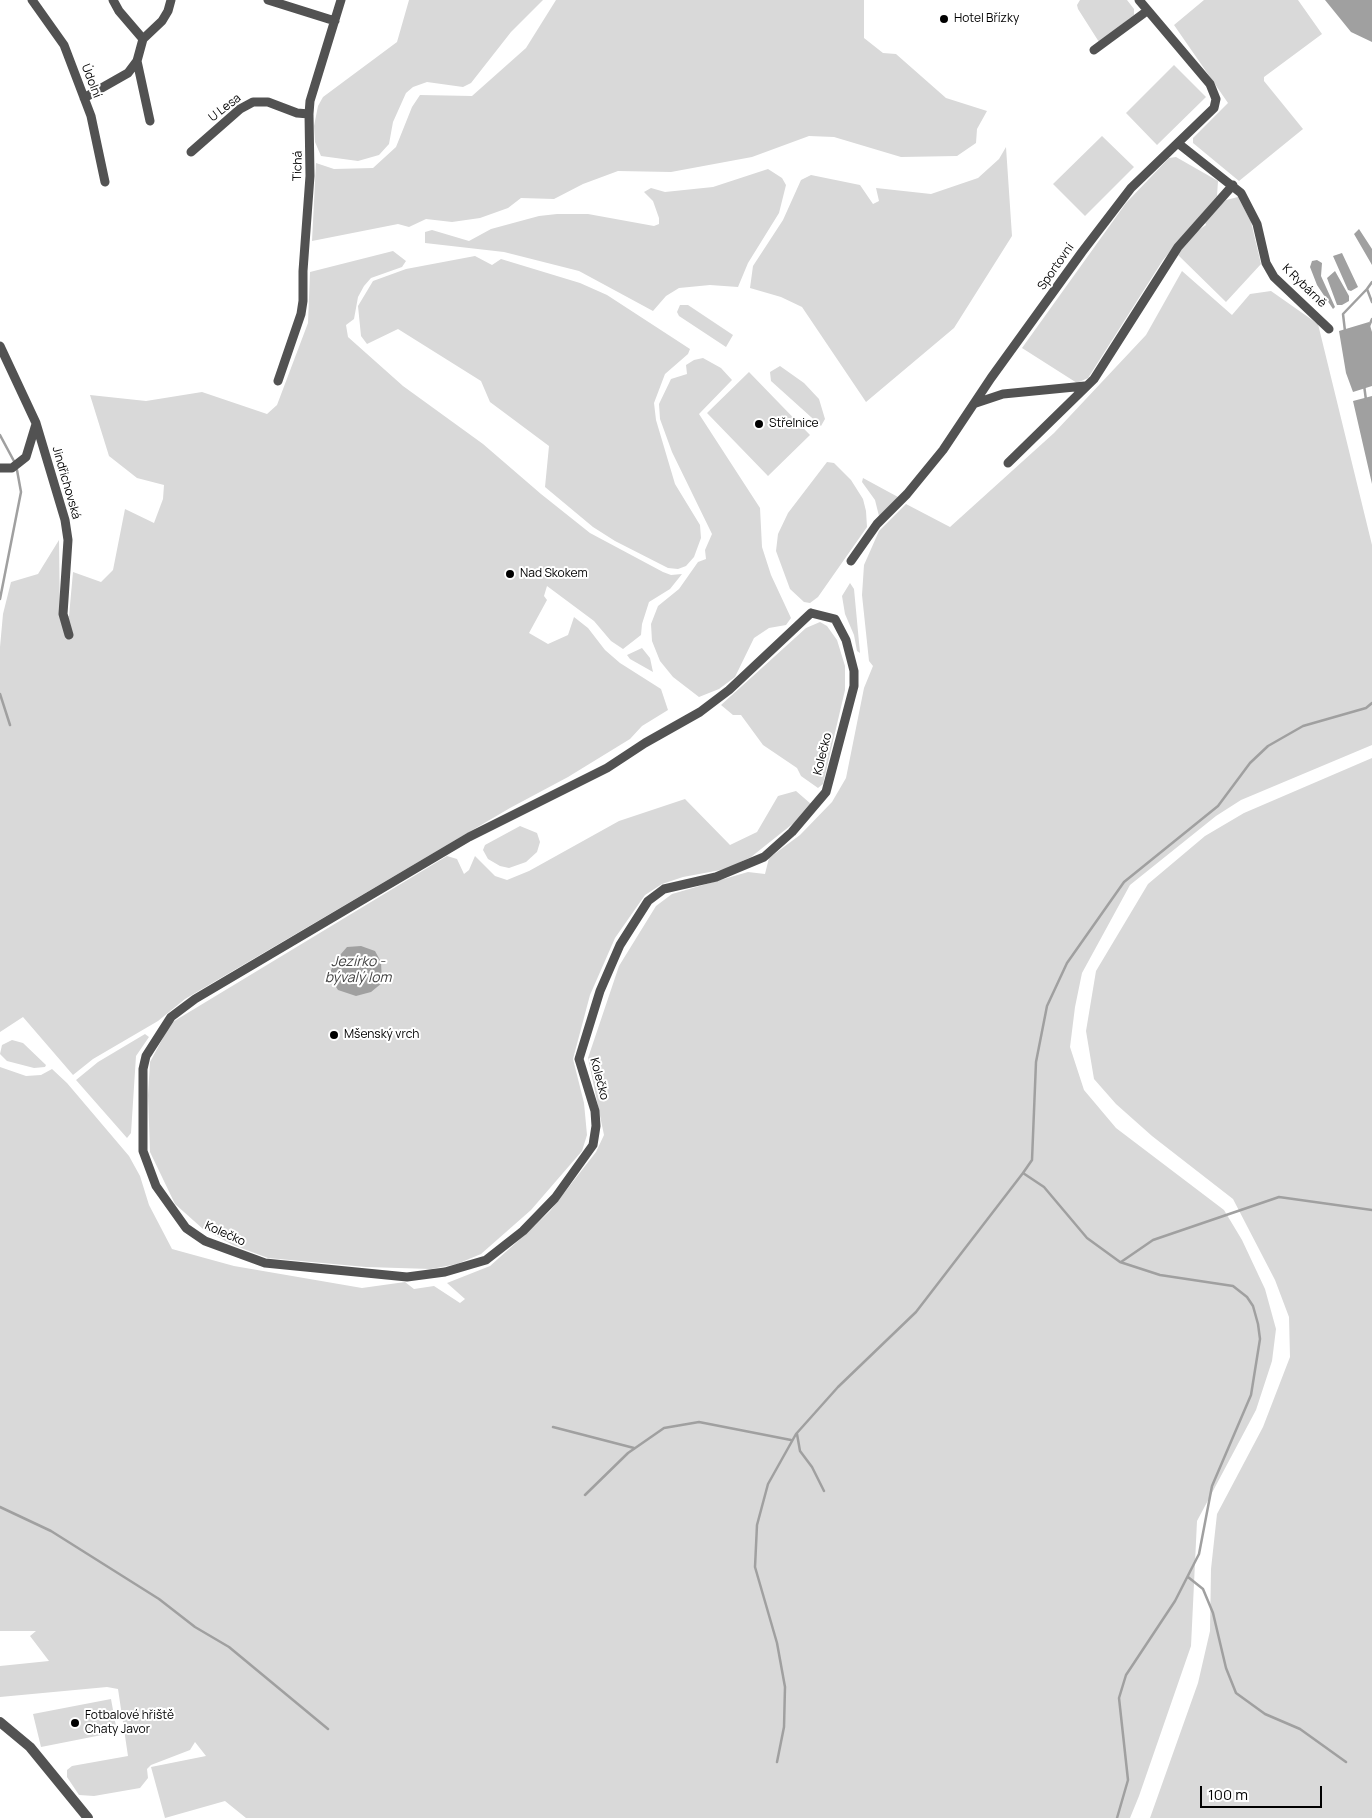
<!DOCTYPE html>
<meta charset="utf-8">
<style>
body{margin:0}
#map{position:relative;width:1372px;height:1818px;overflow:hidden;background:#fff;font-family:Manrope,sans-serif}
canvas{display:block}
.scale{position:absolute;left:1200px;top:1786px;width:122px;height:22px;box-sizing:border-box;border:2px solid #000;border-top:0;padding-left:6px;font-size:15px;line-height:18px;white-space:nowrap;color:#000;-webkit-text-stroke:4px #fff;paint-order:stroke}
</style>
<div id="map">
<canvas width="1372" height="1818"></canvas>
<div class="scale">100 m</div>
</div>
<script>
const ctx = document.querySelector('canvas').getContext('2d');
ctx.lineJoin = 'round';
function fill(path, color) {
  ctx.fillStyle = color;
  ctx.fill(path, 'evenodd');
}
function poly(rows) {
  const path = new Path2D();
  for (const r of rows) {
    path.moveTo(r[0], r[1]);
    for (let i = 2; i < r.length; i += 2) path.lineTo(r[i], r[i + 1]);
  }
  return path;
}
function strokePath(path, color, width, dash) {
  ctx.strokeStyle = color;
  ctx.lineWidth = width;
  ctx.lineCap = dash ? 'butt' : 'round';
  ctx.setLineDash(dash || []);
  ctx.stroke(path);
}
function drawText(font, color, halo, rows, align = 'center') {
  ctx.font = font + ' Manrope,sans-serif';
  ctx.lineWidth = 4;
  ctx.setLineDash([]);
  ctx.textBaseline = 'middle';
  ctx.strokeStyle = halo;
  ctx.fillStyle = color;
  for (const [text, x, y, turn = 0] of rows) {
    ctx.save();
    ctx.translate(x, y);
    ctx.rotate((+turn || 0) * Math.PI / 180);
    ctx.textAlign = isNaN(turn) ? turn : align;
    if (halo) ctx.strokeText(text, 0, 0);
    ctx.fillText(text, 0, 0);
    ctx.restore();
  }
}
const green = poly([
 [409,0,543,0,511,32,471,83,463,87,427,82,413,87,406,93,393,122,389,144,379,155,358,161,321,156,315,142,314,126,318,106,323,97,397,42],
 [556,0,864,0,864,38,883,53,896,54,946,98,987,111,977,129,976,143,957,156,901,157,834,137,809,136,752,157,671,172,618,171,583,184,554,199,521,198,508,208,480,218,452,222,426,219,409,227,398,224,312,241,316,163,334,169,373,168,396,147,412,107,420,95,472,96,526,48],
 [1080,0,1127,0,1134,9,1134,15,1099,42,1078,9,1077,5],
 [1204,0,1298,0,1322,34,1264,77,1264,81,1303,129,1239,181,1193,143,1193,138,1228,103,1174,25],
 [1174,65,1206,97,1157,145,1126,113],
 [1102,136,1134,167,1085,216,1053,184],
 [1006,147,1012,236,954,328,866,402,802,307,781,297,750,288,753,266,783,220,801,180,811,175,860,185,873,204,879,201,876,188,931,194,978,178,999,159],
 [1176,157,1218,181,1217,196,1163,260,1088,378,1077,383,1022,348,1126,203,1169,158],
 [768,169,782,178,786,185,779,213,748,263,738,287,710,285,679,288,666,296,653,311,579,271,504,252,425,243,425,232,432,230,469,241,491,229,539,216,557,214,588,214,654,226,659,224,659,218,653,201,644,192,651,188,665,192,713,187],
 [1238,197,1251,222,1261,264,1226,302,1177,254,1196,232,1206,225,1205,222,1226,200],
 [393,251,406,261,402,267,371,278,364,286,358,297,354,319,346,325,348,337,403,386,483,444,541,494,590,533,663,572,671,575,682,574,670,589,649,602,642,624,641,635,623,649,611,641,594,621,547,586,544,596,547,600,529,633,548,644,568,635,574,617,588,628,605,650,620,663,661,689,668,710,642,726,630,739,568,777,510,808,185,999,158,1021,93,1059,73,1075,23,1017,0,1032,0,647,3,614,11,582,38,574,59,540,60,620,69,616,73,572,101,582,113,570,125,509,154,523,163,499,164,485,137,478,109,456,90,395,146,401,202,392,267,414,277,405,308,323,310,272],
 [475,256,492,265,501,259,580,283,607,295,690,349,688,354,665,374,654,403,656,420,675,484,700,525,701,538,694,557,686,566,678,569,668,568,615,541,593,527,545,487,549,446,490,402,481,381,398,329,367,344,361,336,358,306,373,281,406,269],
 [1182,271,1232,315,1250,294,1271,291,1318,324,1372,545,1372,745,1241,800,1216,816,1130,885,1082,973,1075,1007,1070,1047,1084,1090,1116,1128,1224,1210,1242,1240,1265,1289,1276,1329,1272,1361,1256,1410,1197,1521,1191,1646,1139,1796,1130,1818,246,1818,225,1801,165,1818,151,1767,206,1756,195,1742,190,1750,151,1765,147,1769,148,1778,140,1788,94,1796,79,1795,67,1777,67,1770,72,1766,128,1756,118,1689,107,1687,0,1697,0,1666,49,1661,30,1636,36,1631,0,1631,0,1067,26,1076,41,1075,52,1069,67,1083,129,1156,140,1176,149,1205,172,1249,234,1266,362,1288,405,1282,414,1289,434,1286,460,1303,465,1299,447,1283,490,1266,527,1233,550,1211,596,1152,604,1135,588,1058,619,966,656,906,672,894,748,872,765,874,769,858,800,835,832,802,846,778,864,688,873,666,869,661,862,595,864,565,879,531,906,504,950,527,1054,433,1146,335],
 [680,305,688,305,733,335,726,347,679,316,677,312],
 [703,358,721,368,732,380,699,414,760,508,762,547,771,575,791,618,786,625,769,628,754,638,735,677,719,689,699,697,673,677,660,661,652,641,651,624,658,606,679,589,698,562,706,559,705,550,712,534,672,452,660,419,659,404,671,379,687,374,686,365,694,360],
 [780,366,804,383,819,399,825,419,821,426,771,381,770,372],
 [749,372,810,435,768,476,707,413],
 [827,462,834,463,851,480,863,499,866,511,867,527,818,597,810,603,804,602,790,589,776,551,778,534,788,513],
 [863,478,898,497,879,516,875,500,862,482],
 [850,583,854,589,860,653,857,651,854,635,845,614,842,596],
 [820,622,827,626,837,640,845,666,845,690,823,784,818,788,801,776,797,768,763,745,741,715,733,715,721,705,806,628],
 [642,648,650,658,653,672,630,659,627,655],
 [1372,758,1372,1818,1150,1818,1198,1683,1210,1631,1211,1569,1217,1514,1263,1427,1290,1357,1289,1317,1275,1280,1233,1199,1152,1136,1116,1104,1094,1079,1086,1031,1096,971,1148,884,1205,836,1244,813],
 [796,791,811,804,795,822,751,857,726,869,683,877,662,884,645,895,615,938,590,995,573,1059,584,1103,587,1135,582,1151,531,1210,481,1254,457,1264,431,1269,366,1267,268,1258,233,1245,203,1229,175,1204,150,1152,148,1095,150,1062,171,1023,447,856,457,859,464,874,469,870,475,856,495,876,507,880,529,871,619,821,685,799,730,845,757,832,778,796],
 [520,826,537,833,540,842,537,852,526,862,509,868,500,866,488,859,483,850,485,845],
 [145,1034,149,1037,136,1056,131,1133,127,1138,76,1080,98,1062],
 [12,1040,23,1043,46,1065,45,1067,34,1068,7,1061,0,1054,2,1045],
 [111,1699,117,1732,41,1747,33,1714]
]);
const water = poly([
 [1325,0,1372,0,1372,42,1351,32],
 [1359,229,1372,249,1372,265,1354,234],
 [1342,253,1358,287,1351,291,1348,290,1333,256],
 [1317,260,1322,263,1321,276,1335,307,1333,309,1317,285,1310,267,1312,261],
 [1335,271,1349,296,1349,301,1342,305,1337,305,1327,278],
 [1369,322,1372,332,1372,386,1353,392,1346,373,1339,331],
 [1372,396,1372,484,1353,401],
 [361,946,375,951,381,962,382,983,371,992,356,996,338,990,329,976,334,962,347,947]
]);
const stream = poly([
 [1372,282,1367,289,1372,302],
 [1369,326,1372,319],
 [1345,331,1343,314,1367,289],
 [1364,385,1366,400],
 [0,435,15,463],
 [0,599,21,492,17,470],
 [0,694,10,725],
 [1121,1262,1153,1240,1279,1197,1372,1210],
 [553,1427,634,1448],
 [797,1434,800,1451,812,1467,824,1491],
 [585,1495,628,1453,664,1428,699,1422,791,1440],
 [0,1507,51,1531,159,1599,195,1627,229,1647,328,1729],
 [1188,1577,1203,1589,1213,1613,1226,1668,1236,1693,1265,1714,1300,1729,1346,1762],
 [777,1762,784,1727,785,1687,777,1643,755,1567,757,1525,768,1484,796,1434,838,1387,916,1312,1023,1173],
 [1117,1818,1128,1780,1119,1698,1126,1675,1175,1601,1199,1554,1212,1486,1251,1395,1260,1339,1258,1324,1253,1306,1247,1297,1233,1286,1160,1275,1120,1262,1087,1238,1044,1187,1023,1173,1032,1160,1036,1062,1047,1006,1067,963,1124,882,1218,806,1250,763,1268,746,1303,726,1366,708,1372,703]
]);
const minor = poly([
 [32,0,64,45,91,116,105,182],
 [113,0,119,11,143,39],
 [268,0,335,21],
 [1094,50,1147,11],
 [84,98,128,73,137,61],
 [150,121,137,61,143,39,162,21,168,11,171,0],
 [1179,144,1241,193,1257,224,1266,263,1274,277,1329,329],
 [191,152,240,109,253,102,268,102,297,113,309,114],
 [0,346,36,423,65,520,68,540,63,614,69,635],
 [278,381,301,314,303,301,303,271,310,176,309,114,310,101,341,0],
 [976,403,1003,394,1085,386],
 [1008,463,1094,379,1178,247,1233,185],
 [0,468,12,468,26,457,36,424],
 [851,561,877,524,907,494,943,450,991,378,1082,252,1131,188,1214,108,1216,99,1210,84,1139,0],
 [811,613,835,619,846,640,854,671,854,686,826,792,792,832,764,857,716,877,664,889,648,901,620,945,600,991,579,1059,595,1111,596,1126,593,1145,555,1198,523,1231,486,1260,445,1272,407,1277,265,1263,205,1241,186,1228,156,1186,143,1151,143,1069,146,1056,171,1017,195,999,469,837,607,768,645,743,700,712,729,690,811,613]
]);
const tertiary = poly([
 [0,1722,30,1747,88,1818]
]);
const markers = [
 [944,19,5,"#000"],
 [759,424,5,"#000"],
 [510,574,5,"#000"],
 [334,1035,5,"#000"],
 [75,1723,5,"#000"]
];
const poiNames = [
 ["Hotel Břízky",954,19],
 ["Střelnice",769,424],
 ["Nad Skokem",520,574],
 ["Mšenský vrch",344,1035],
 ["Fotbalové hřiště",85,1716],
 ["Chaty Javor",85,1730]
];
const streetNames = [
 ["Údolní",91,81,69],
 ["U Lesa",225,108,-38],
 ["Tichá",298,166,-89],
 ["Sportovní",1056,267,-55],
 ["K Rybárně",1304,286,44],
 ["Jindřichovská",66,483,74],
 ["Kolečko",823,754,-76],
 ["Kolečko",599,1079,75],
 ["Kolečko",225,1234,24]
];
const waterNames = [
 ["Jezírko -",358,962],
 ["bývalý lom",358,978]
];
fill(green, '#d9d9d9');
fill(water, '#a0a0a0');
strokePath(stream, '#a0a0a0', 2.5);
strokePath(minor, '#525252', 9);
strokePath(tertiary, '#525252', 10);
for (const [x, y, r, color] of markers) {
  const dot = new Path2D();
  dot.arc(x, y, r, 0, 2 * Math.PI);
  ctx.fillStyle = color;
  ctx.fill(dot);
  strokePath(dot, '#fff', 2);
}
drawText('12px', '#000', '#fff', poiNames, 'left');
drawText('12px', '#000', '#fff', streetNames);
drawText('italic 14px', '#414141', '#fff', waterNames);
</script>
